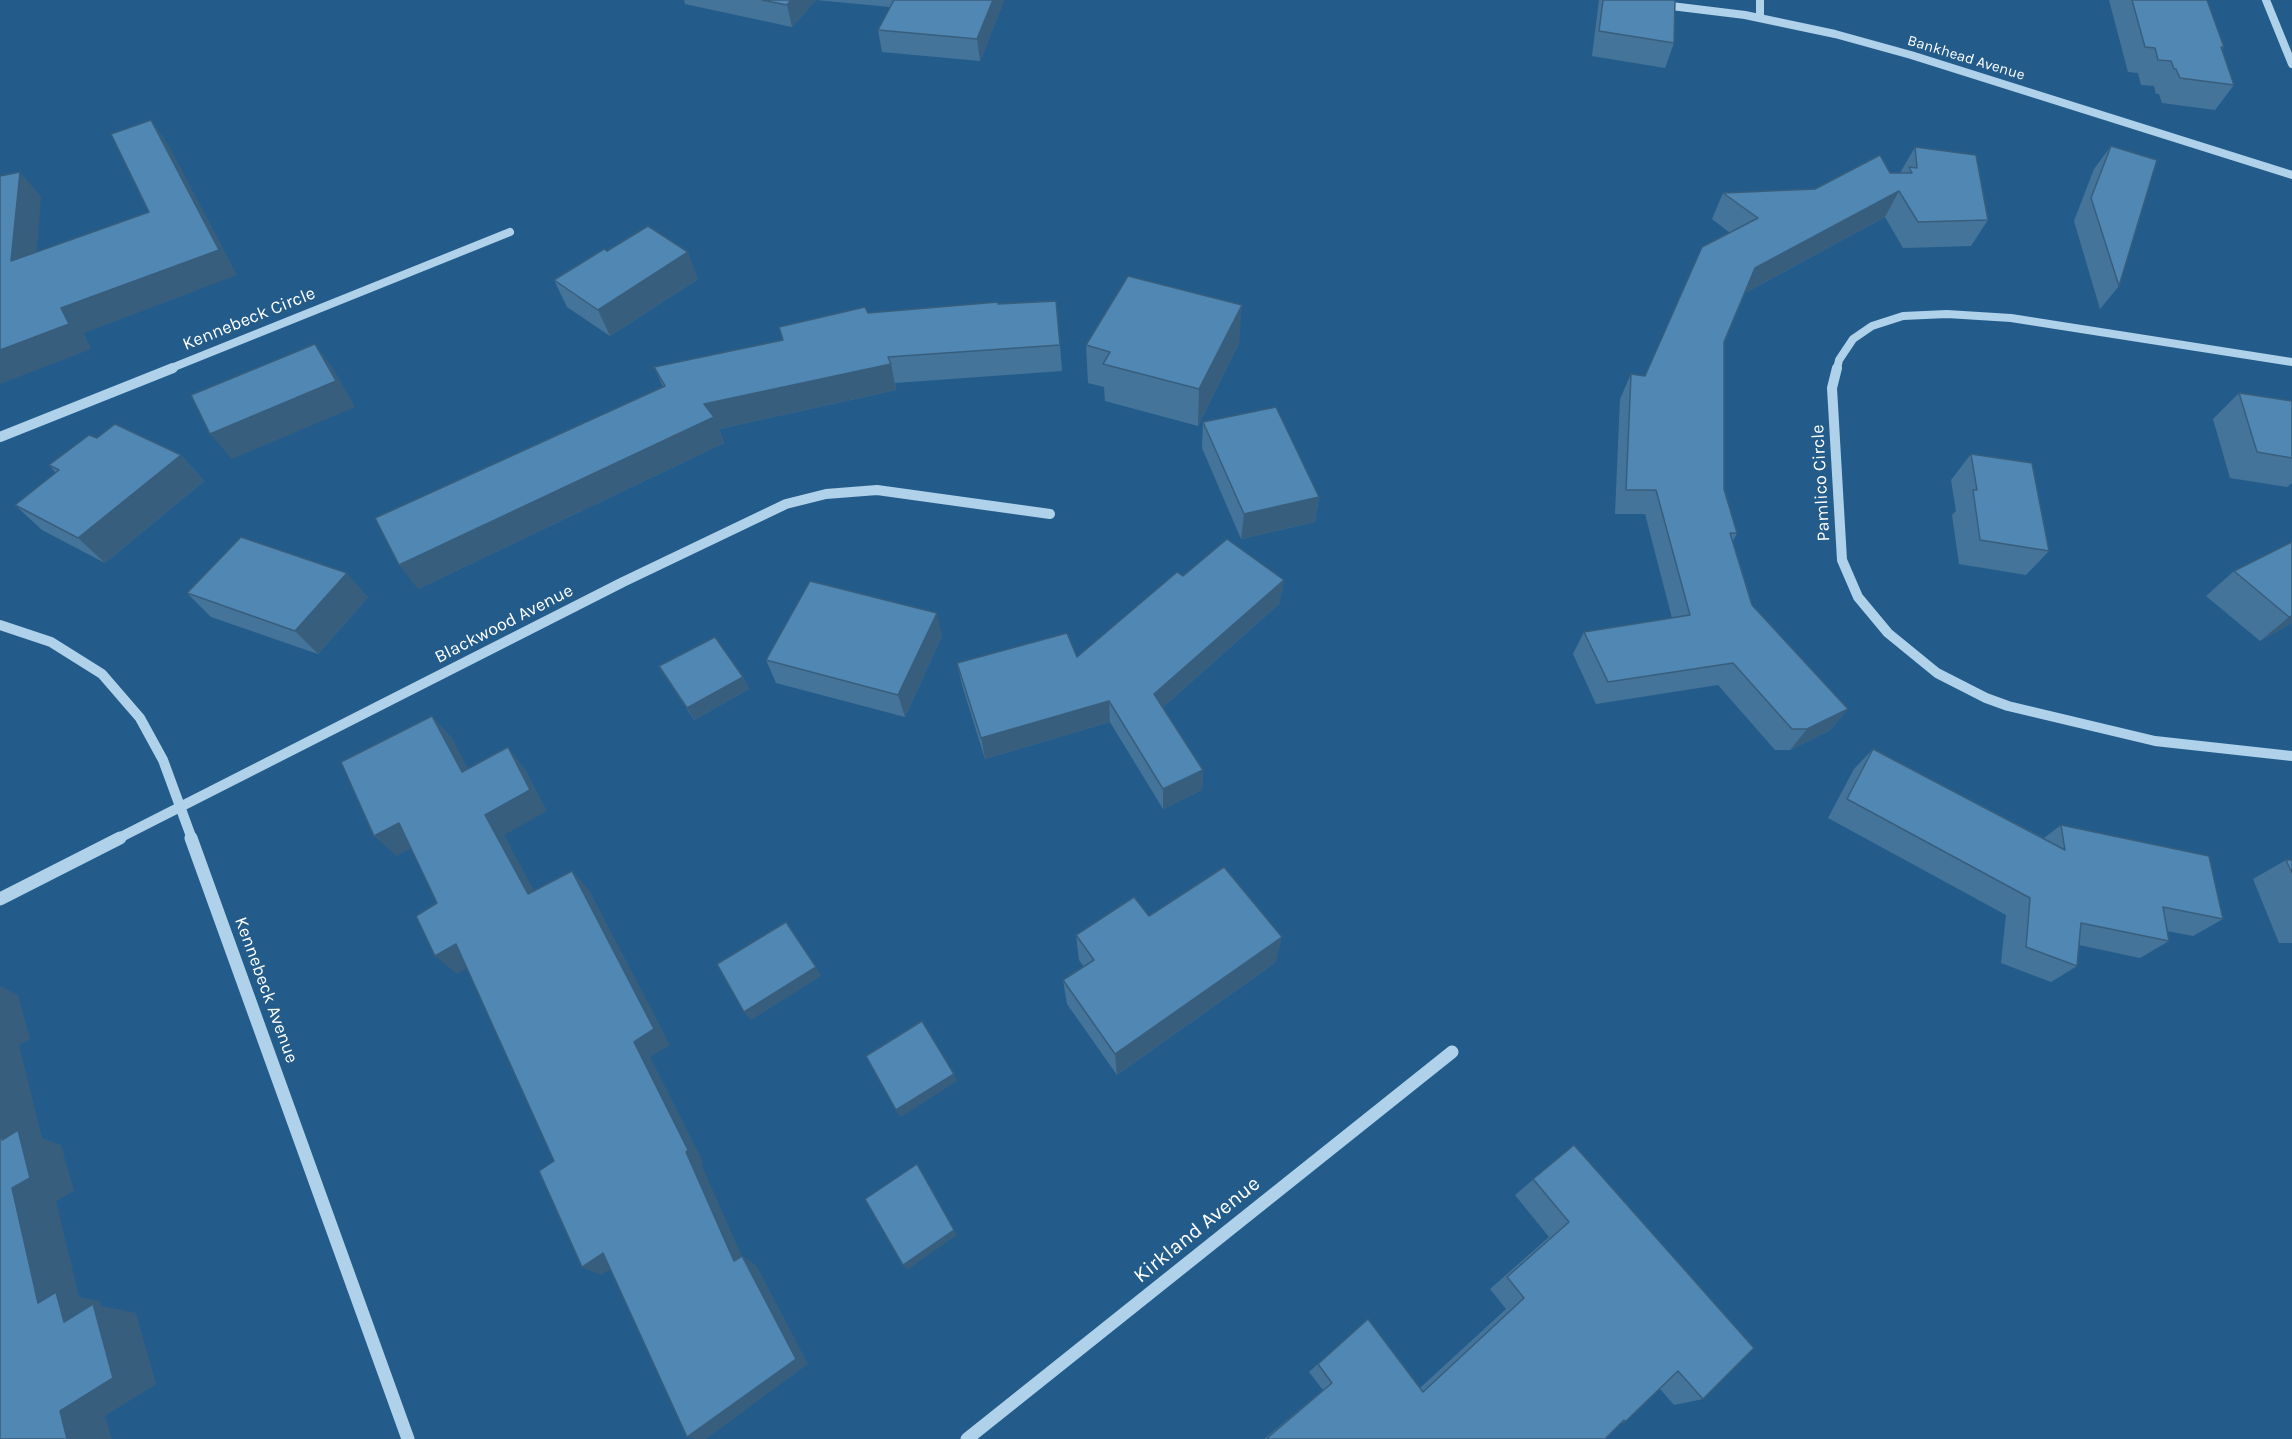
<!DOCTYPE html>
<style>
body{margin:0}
canvas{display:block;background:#235c8a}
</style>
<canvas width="2292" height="1439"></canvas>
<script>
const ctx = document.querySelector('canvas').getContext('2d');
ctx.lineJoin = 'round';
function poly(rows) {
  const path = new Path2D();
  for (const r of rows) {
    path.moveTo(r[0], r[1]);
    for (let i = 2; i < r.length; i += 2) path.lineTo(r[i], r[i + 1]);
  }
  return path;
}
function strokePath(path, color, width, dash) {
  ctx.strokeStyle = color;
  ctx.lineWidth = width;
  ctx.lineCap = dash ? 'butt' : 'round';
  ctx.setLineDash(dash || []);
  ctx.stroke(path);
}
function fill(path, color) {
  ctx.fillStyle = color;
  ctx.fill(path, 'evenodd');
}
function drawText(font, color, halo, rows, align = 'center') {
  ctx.font = font + ' Karla,sans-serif';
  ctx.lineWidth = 4.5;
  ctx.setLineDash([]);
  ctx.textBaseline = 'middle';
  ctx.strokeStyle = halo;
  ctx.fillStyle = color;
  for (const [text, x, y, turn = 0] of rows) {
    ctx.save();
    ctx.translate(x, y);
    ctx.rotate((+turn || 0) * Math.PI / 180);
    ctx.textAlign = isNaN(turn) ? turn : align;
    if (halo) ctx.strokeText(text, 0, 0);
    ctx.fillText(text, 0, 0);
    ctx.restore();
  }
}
const minorFar2 = poly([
 [1760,0,1760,18],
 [2266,0,2292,64],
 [1663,5,1745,15,1835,34,1911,55,2292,175],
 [169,369,510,232],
 [1837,369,1839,360,1853,339,1872,326,1903,316,1947,314,2011,318,2292,362]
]);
const minorFar1 = poly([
 [1837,368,1832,388,1842,560,1858,597,1888,633,1937,673,1986,698,2008,706,2155,741,2292,756],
 [0,437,173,368],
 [0,625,51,642,102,674,140,718,163,760,192,839],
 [117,839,623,582,786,504,826,494,877,490,1050,514]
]);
const minor = poly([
 [191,838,408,1439],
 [0,899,120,838],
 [967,1439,1452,1052]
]);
const wall = poly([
 [684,0,1004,0,980,61,882,52,878,30,890,7,816,0,792,27,685,4],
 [1599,0,1675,0,1674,43,1665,68,1592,56],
 [2109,0,2207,0,2224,47,2222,50,2234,85,2215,110,2162,103,2159,94,2156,94,2154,86,2141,85,2138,73,2128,72],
 [2111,146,2119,286,2100,309,2074,221,2094,169],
 [1915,147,1988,220,1971,246,1903,248,1885,217,1745,293,1724,342,1724,489,1737,533,1733,541,1752,605,1848,709,1830,730,1790,750,1775,750,1718,685,1596,704,1573,654,1584,632,1672,618,1645,514,1615,514,1620,399,1631,374,1645,376,1730,233,1712,219,1723,193,1815,189,1890,173,1900,173],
 [607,251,698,279,610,336,567,307,554,280],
 [998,304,1060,345,1062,371,895,383,896,390,719,429,724,443,418,589,663,387,654,367,783,340,868,313],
 [1239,343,1198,426,1105,401,1104,387,1088,383,1086,345],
 [2239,393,2292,401,2292,483,2287,487,2230,478,2213,419],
 [1203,422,1319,497,1315,522,1241,539,1202,448],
 [97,438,181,455,204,481,105,563,42,530,15,505,56,473,49,465],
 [1971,454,2049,551,2026,575,1959,564,1952,515,1956,511,1951,480],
 [2292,542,2292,623,2260,641,2206,596,2234,571],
 [1183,576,1280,603,1163,707,1203,770,1202,790,1163,809,1110,722,985,759,962,685,957,663,1077,657],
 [187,593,368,597,318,654,211,617],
 [942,636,905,717,776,683,766,660],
 [659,666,743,677,749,689,694,720],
 [1873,749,2044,838,2061,825,2223,919,2193,936,2167,931,2169,941,2140,958,2079,945,2077,966,2051,982,2001,963,2006,915,1828,818,1854,769],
 [2286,860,2292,860,2292,943,2279,943,2253,879],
 [1149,916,1276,962,1117,1075,1067,1004,1063,980,1084,967,1079,960,1076,935],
 [1574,1145,1703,1399,1674,1405,1660,1389,1625,1422,1621,1423,1605,1439,1264,1439,1323,1390,1309,1372,1368,1319,1420,1388,1506,1309,1490,1289,1549,1237,1515,1195]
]);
const shadedWall = poly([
 [791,0,816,0,792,27,787,5],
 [993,0,1004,0,980,61,977,39],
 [151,120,169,146,237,275,84,333,91,349,0,384,0,350,61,308,219,250],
 [20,172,41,197,34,286,11,261],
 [1899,191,1885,217,1743,294,1755,268],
 [688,252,698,279,610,336,598,310],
 [1242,305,1239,343,1198,426,1199,389],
 [315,344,334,370,355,407,232,459,210,434],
 [891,364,896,390,719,429,724,443,418,589,399,565,704,404],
 [181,455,204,481,105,563,78,538],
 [1319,497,1315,522,1241,539,1244,514],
 [347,573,368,597,318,654,295,631],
 [1284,580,1280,603,1154,715,1154,694],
 [937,613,942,636,905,717,898,695],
 [2292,616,2292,623,2260,641,2289,617],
 [743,677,749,689,694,720,687,708],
 [1109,701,1110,722,985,759,981,738],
 [1848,709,1830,730,1790,750,1807,729],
 [432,716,452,738,481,793,462,772],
 [508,747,525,769,547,811,504,835,546,913,528,894,485,815],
 [1203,770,1202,790,1163,809,1163,789],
 [399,823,420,843,397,856,374,836],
 [572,871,589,890,670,1045,650,1057,703,1162,701,1164,748,1270,734,1261,686,1152,634,1042],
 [1282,937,1276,962,1117,1075,1115,1054],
 [456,944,477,962,457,974,435,956],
 [816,967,821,976,751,1020,744,1012],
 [0,986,18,995,30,1039,19,1045,42,1138,61,1145,74,1191,56,1201,79,1297,100,1301,101,1306,136,1313,156,1384,105,1416,112,1439,67,1439,60,1411,64,1322,38,1303,0,1131],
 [954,1074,957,1081,901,1117,896,1110],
 [920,1171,957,1235,907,1270,903,1265],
 [603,1253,622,1262,601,1275,582,1267],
 [742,1256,756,1265,808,1364,706,1439,697,1439,687,1437]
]);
const building = poly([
 [762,0,791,0,787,5,762,0],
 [894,0,993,0,977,39,878,30,894,0],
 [1603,0,1675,0,1674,43,1599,31,1603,0],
 [2132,0,2207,0,2224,47,2221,47,2234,85,2180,78,2176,69,2174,69,2171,61,2158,60,2155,48,2145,47,2132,0],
 [151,120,219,250,61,308,69,324,0,350,0,176,20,172,11,261,149,212,111,134,151,120],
 [2111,146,2157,160,2119,286,2091,198,2111,146],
 [1915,147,1976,155,1988,220,1918,222,1899,191,1755,268,1724,342,1724,489,1737,533,1730,533,1752,605,1848,709,1807,729,1792,729,1733,663,1608,682,1584,632,1690,615,1656,490,1626,490,1631,374,1645,376,1702,247,1758,218,1723,193,1815,189,1880,155,1890,173,1912,173,1909,167,1917,168,1915,147],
 [648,226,688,252,598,310,554,280,604,249,607,251,648,226],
 [1128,276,1242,305,1199,389,1103,364,1110,352,1086,345,1128,276],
 [1056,301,1060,345,888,357,891,364,704,404,714,417,399,565,375,518,665,386,654,367,783,340,779,327,865,307,868,313,998,302,998,304,1056,301],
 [315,344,336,381,210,434,191,395,315,344],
 [2239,393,2292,401,2292,458,2257,452,2239,393],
 [1276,407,1319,497,1244,514,1203,422,1276,407],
 [115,424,181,455,78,538,15,505,59,470,49,465,89,435,97,438,115,424],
 [1971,454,2032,463,2049,551,1980,540,1973,490,1977,490,1971,454],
 [241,537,347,573,295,631,187,593,241,537],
 [1227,539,1284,580,1154,694,1203,770,1163,789,1109,701,981,738,957,663,1067,633,1077,657,1177,572,1183,576,1227,539],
 [2292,542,2292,616,2289,617,2234,571,2292,542],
 [810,581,937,613,898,695,766,660,810,581],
 [715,637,743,677,687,708,659,666,715,637],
 [432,716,462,772,508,747,530,790,485,815,528,894,572,871,654,1029,634,1042,688,1150,686,1152,734,1261,742,1256,796,1359,687,1437,603,1253,582,1267,539,1171,554,1161,456,944,435,956,416,916,437,903,399,823,374,836,341,762,432,716],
 [1873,749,2065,850,2061,825,2209,856,2223,919,2163,907,2169,941,2081,923,2077,966,2026,947,2030,898,1847,799,1873,749],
 [2286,860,2292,860,2292,873,2286,860],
 [1224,867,1282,937,1115,1054,1063,980,1094,960,1076,935,1134,897,1149,916,1224,867],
 [786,922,816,967,744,1012,717,964,786,922],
 [922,1021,954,1074,896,1110,866,1056,922,1021],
 [18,1130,30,1178,12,1188,38,1303,56,1292,64,1322,93,1304,113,1378,60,1411,67,1439,0,1439,0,1131,2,1140,18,1130],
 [1574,1145,1754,1348,1703,1399,1678,1371,1625,1422,1624,1420,1605,1439,1266,1439,1332,1383,1318,1364,1368,1319,1423,1392,1524,1298,1507,1277,1569,1222,1533,1179,1574,1145],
 [917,1164,954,1230,903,1265,865,1199,917,1164]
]);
const farStreetnames = [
 ["Bankhead Avenue",1966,58,17]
];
const streetNames = [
 ["Kennebeck Circle",249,319,-22],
 ["Pamlico Circle",1821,483,-93],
 ["Blackwood Avenue",504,624,-27],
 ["Kennebeck Avenue",266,990,70]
];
const nearStreetnames = [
 ["Kirkland Avenue",1197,1230,-39]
];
strokePath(minorFar2, '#afd1ea', 8);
strokePath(minorFar1, '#afd1ea', 10);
strokePath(minor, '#afd1ea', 13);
fill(wall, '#45749a');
fill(shadedWall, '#385e7d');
fill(building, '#5087b3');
strokePath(building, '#385e7d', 1.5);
drawText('15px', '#fff', '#235c8a', farStreetnames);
drawText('18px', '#fff', '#235c8a', streetNames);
drawText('21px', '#fff', '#235c8a', nearStreetnames);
</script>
